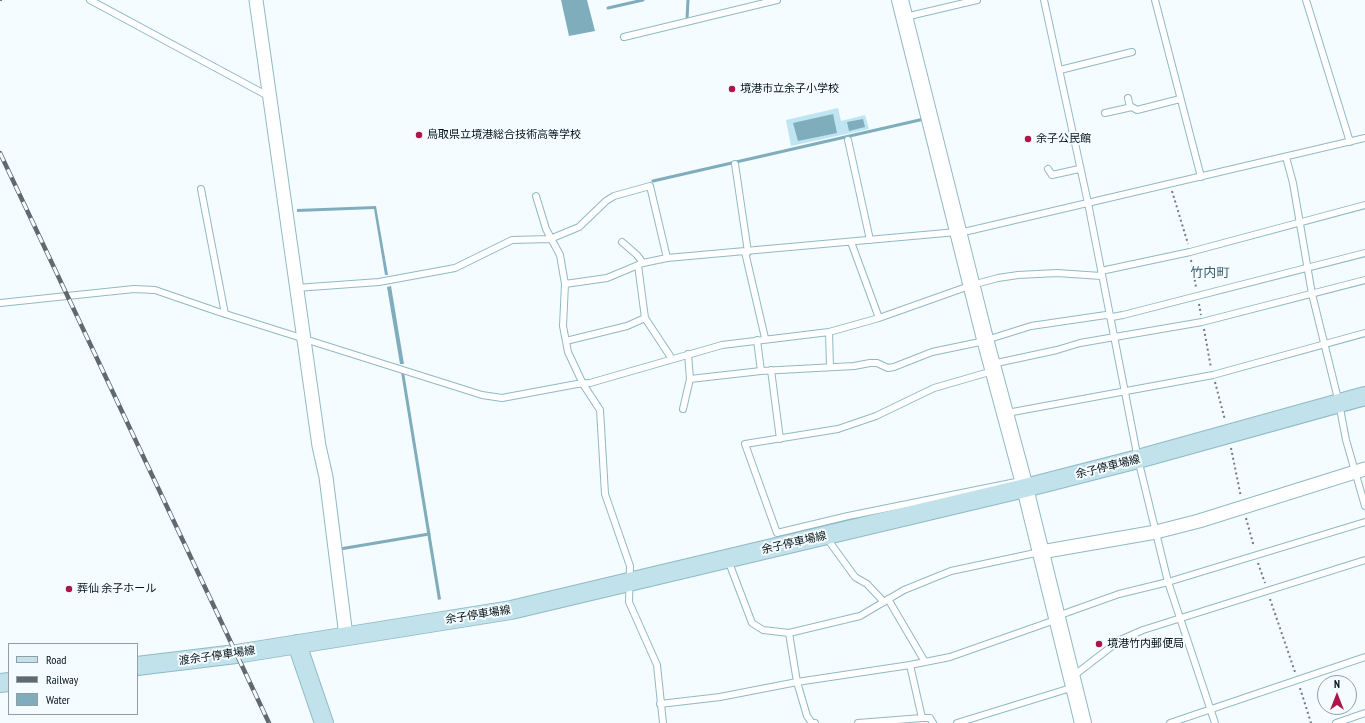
<!DOCTYPE html>
<meta charset="utf-8">
<style>
body{margin:0}
#map{position:relative;width:1365px;height:723px;overflow:hidden;background:#f4fcff;font-family:"PT Sans Narrow",sans-serif}
canvas{display:block}
.legend{position:absolute;left:8px;top:643px;width:130px;height:72px;box-sizing:border-box;background:#f4fcff;border:1px solid #949ea2;margin:0;padding:5px 7px;list-style:none;font-size:12px;color:#041217}
.legend li{display:flex;align-items:center;gap:8px;height:20px}
.legend b{width:20px;border:1px solid #949ea2}
.north{position:absolute;left:1317px;top:675px;width:40px;height:40px;box-sizing:border-box;background:#f4fcff;border:1px solid #949ea2;border-radius:50%;rotate:0deg;font-size:11px;font-weight:700;line-height:16px;text-align:center;color:#041217}
.north::after{content:'';display:block;margin:auto;width:14px;height:18px;background:#ab1748;clip-path:polygon(50% 0,100% 100%,50% 72%,0 100%)}
</style>
<div id="map">
<canvas width="1365" height="723"></canvas>
<ul class="legend">
<li><b style="height:5px;background:#c1e2eb"></b>Road</li>
<li><b style="height:5px;background:#5e6a6e"></b>Railway</li>
<li><b style="height:11px;background:#7fadbb"></b>Water</li>
</ul>
<div class="north">N</div>
</div>
<script>
const ctx = document.querySelector('canvas').getContext('2d');
ctx.lineJoin = 'round';
function fill(path, color) {
  ctx.fillStyle = color;
  ctx.fill(path, 'evenodd');
}
function poly(rows) {
  const path = new Path2D();
  for (const r of rows) {
    path.moveTo(r[0], r[1]);
    for (let i = 2; i < r.length; i += 2) path.lineTo(r[i], r[i + 1]);
  }
  return path;
}
function strokePath(path, color, width, dash) {
  ctx.strokeStyle = color;
  ctx.lineWidth = width;
  ctx.lineCap = dash ? 'butt' : 'round';
  ctx.setLineDash(dash || []);
  ctx.stroke(path);
}
function drawText(font, color, halo, rows, align = 'center') {
  ctx.font = font + ' "PT Sans Narrow","Noto Sans JP",sans-serif';
  ctx.lineWidth = 4;
  ctx.setLineDash([]);
  ctx.textBaseline = 'middle';
  ctx.strokeStyle = halo;
  ctx.fillStyle = color;
  for (const [text, x, y, turn = 0] of rows) {
    ctx.save();
    ctx.translate(x, y);
    ctx.rotate((+turn || 0) * Math.PI / 180);
    ctx.textAlign = isNaN(turn) ? turn : align;
    if (halo) ctx.strokeText(text, 0, 0);
    ctx.fillText(text, 0, 0);
    ctx.restore();
  }
}
const green = poly([
 [838,108,841,121,865,115,869,129,791,146,786,120]
]);
const water = poly([
 [561,0,587,0,595,31,569,36],
 [833,114,837,133,798,141,793,123],
 [863,119,865,127,849,131,847,122],
 [376,206,388,275,385,275,374,209,297,212,297,209],
 [391,286,404,364,400,364,387,287],
 [401,372,404,372,441,599,438,600]
]);
const stream = poly([
 [608,8,643,0],
 [687,19,688,0],
 [653,181,924,119],
 [340,549,429,534]
]);
const path = poly([
 [0,0,3,0],
 [1172,191,1188,244],
 [1191,260,1196,287],
 [1199,304,1201,315],
 [1204,329,1211,368],
 [1215,382,1225,420],
 [1231,448,1241,497],
 [1246,518,1254,547],
 [1258,563,1265,583],
 [1270,599,1295,672],
 [1300,688,1311,723]
]);
const service = poly([
 [90,0,270,97],
 [1044,0,1088,203,1138,459,1168,582,1215,723],
 [1155,0,1201,177],
 [1306,0,1350,142],
 [905,17,977,0],
 [624,37,777,0],
 [1060,70,1132,52],
 [1128,98,1130,107],
 [1105,113,1132,107,1137,110,1180,99],
 [848,140,870,240],
 [1286,157,1293,183,1312,294,1339,403,1346,440,1365,506],
 [735,164,748,252],
 [1048,169,1052,175,1079,169],
 [201,189,225,314],
 [536,196,546,229,560,255,565,284,563,326,568,352,583,384,600,410,605,494,630,566,629,602,657,665,663,723],
 [622,242,637,255,643,263],
 [851,242,879,318],
 [745,252,765,338],
 [638,265,645,318,672,359],
 [1101,271,1190,252,1365,205],
 [565,284,607,278,643,263,667,258,968,231,1365,138],
 [296,288,379,282,455,268,512,240,550,239,579,227,606,201,614,196,650,186,667,258],
 [0,303,134,289,155,290,216,311,482,395,502,398,577,384,590,383,722,345,829,332,879,318,972,285,998,278,1018,275,1057,273,1101,276],
 [829,332,830,367],
 [757,340,761,371],
 [566,341,627,326,645,318],
 [992,364,1057,350,1080,343,1202,322,1365,280],
 [771,370,780,439],
 [993,371,934,388,876,416,838,429,745,444,777,533,848,516,1016,482],
 [690,379,761,371,854,366,870,363,877,363,888,368,894,367,932,352,980,342,1031,326,1106,315,1112,317,1123,315,1365,253],
 [683,409,690,379,688,354],
 [1007,413,1213,375,1365,333],
 [826,537,855,577,867,584,884,602],
 [728,560,752,623,763,630,789,633,860,616,904,590,951,571,1040,552],
 [888,599,925,662],
 [1072,677,1120,640,1143,630,1365,560],
 [660,704,720,697,797,682,789,633],
 [815,723,812,723,807,716,797,682,910,665],
 [858,723,922,718],
 [933,723,930,718,922,718,910,665,950,657,1058,619,1063,614,1119,594,1168,582,1365,522],
 [957,723,1074,687],
 [1170,723,1365,657],
 [1336,723,1365,713]
]);
const minor = poly([
 [256,0,319,446,326,477,346,636],
 [1041,552,1156,532,1199,521,1365,469]
]);
const tertiary = poly([
 [900,0,985,339,1023,480,1083,723]
]);
const secondary = poly([
 [297,644,324,723],
 [137,666,236,654,511,610,1025,488,1138,459,1365,396],
 [0,683,9,682]
]);
const rail = poly([
 [0,153,269,723]
]);
const markers = [
 [732,89,4,"#ab1748"],
 [419,135,4,"#ab1748"],
 [1028,139,4,"#ab1748"],
 [69,589,4,"#ab1748"],
 [1099,644,4,"#ab1748"]
];
const poiNames = [
 ["境港市立余子小学校",740,89],
 ["鳥取県立境港総合技術高等学校",427,135],
 ["余子公民館",1036,139],
 ["葬仙 余子ホール",77,589],
 ["境港竹内郵便局",1107,644]
];
const streetNames = [
 ["余子停車場線",1108,467,-14],
 ["余子停車場線",794,543,-13],
 ["余子停車場線",478,615,-9],
 ["渡余子停車場線",217,656,-8]
];
const quarterNames = [
 ["竹内町",1210,273]
];
fill(green, '#bee5f1');
fill(water, '#7fadbb');
strokePath(stream, '#7fadbb', 3);
strokePath(service, '#90b9c5', 8);
strokePath(minor, '#90b9c5', 15);
strokePath(tertiary, '#90b9c5', 18);
strokePath(secondary, '#90b9c5', 20);
strokePath(path, '#707c80', 2, [2, 3]);
strokePath(service, '#fff', 6);
strokePath(minor, '#fff', 13);
strokePath(tertiary, '#fff', 16);
strokePath(secondary, '#c1e2eb', 18);
strokePath(rail, '#5e6a6e', 4.5);
strokePath(rail, '#f4fcff', 3, [9]);
for (const [x, y, r, color] of markers) {
  const dot = new Path2D();
  dot.arc(x, y, r, 0, 2 * Math.PI);
  ctx.fillStyle = color;
  ctx.fill(dot);
  strokePath(dot, '#f4fcff', 1.5);
}
drawText('11px', '#041217', '#f4fcff', poiNames, 'left');
drawText('11px', '#041217', '#f4fcff', streetNames);
drawText('13px', '#385e69', '#f4fcff', quarterNames);
</script>
